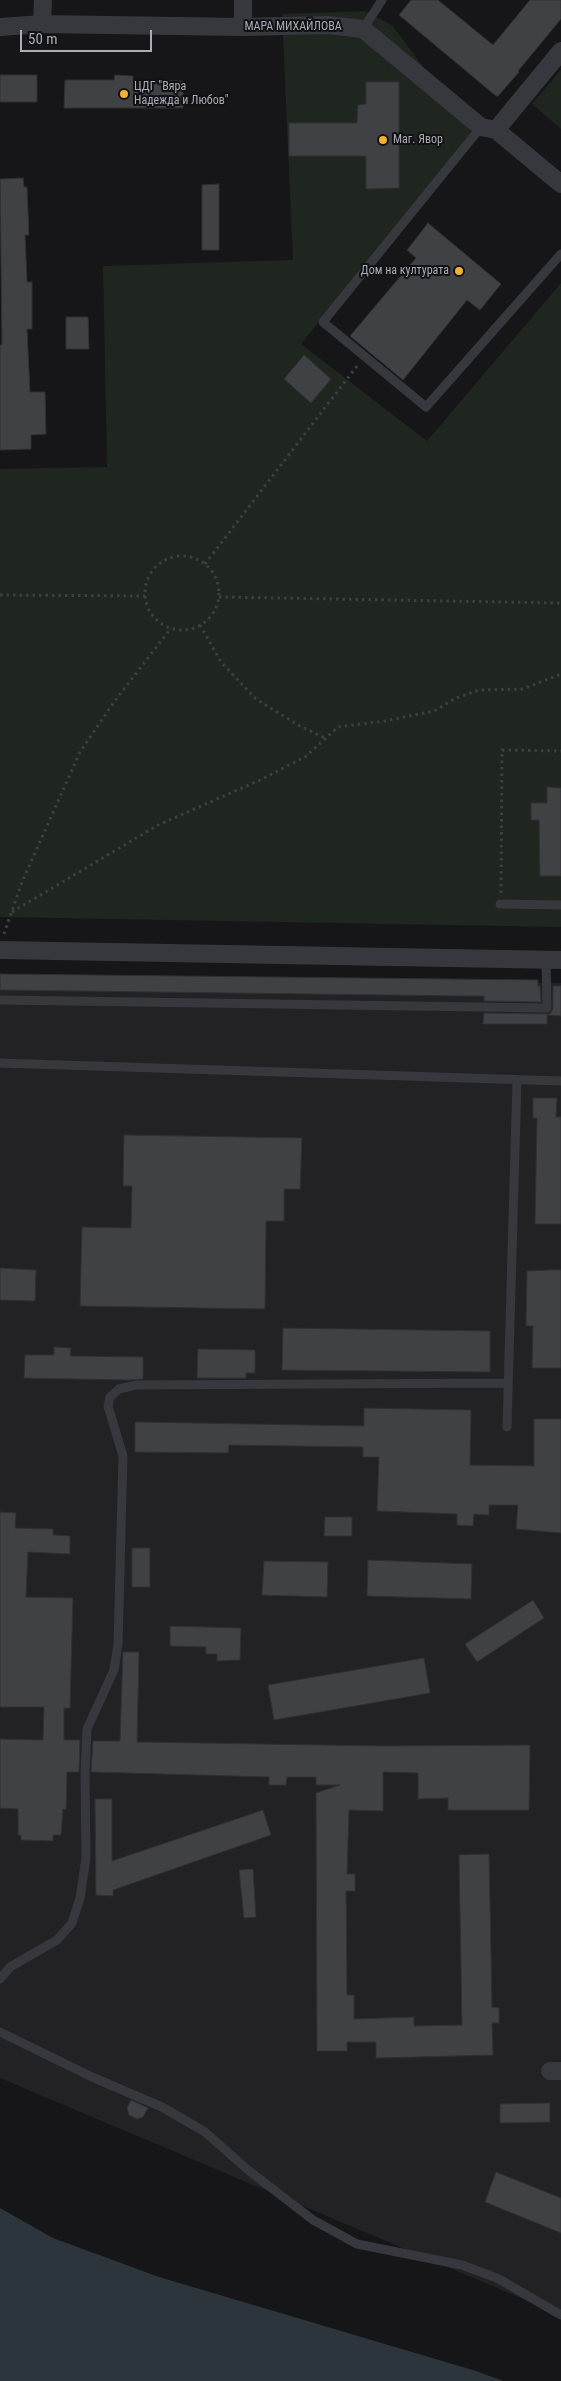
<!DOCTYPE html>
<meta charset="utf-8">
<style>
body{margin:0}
#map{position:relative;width:561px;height:2381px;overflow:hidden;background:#161618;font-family:"Roboto Condensed",sans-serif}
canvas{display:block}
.scale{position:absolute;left:20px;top:30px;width:132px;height:22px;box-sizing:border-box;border:2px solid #a8adb8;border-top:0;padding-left:6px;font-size:15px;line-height:18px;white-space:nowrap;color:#a8adb8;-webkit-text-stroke:4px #111113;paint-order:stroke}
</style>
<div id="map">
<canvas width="561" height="2381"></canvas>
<div class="scale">50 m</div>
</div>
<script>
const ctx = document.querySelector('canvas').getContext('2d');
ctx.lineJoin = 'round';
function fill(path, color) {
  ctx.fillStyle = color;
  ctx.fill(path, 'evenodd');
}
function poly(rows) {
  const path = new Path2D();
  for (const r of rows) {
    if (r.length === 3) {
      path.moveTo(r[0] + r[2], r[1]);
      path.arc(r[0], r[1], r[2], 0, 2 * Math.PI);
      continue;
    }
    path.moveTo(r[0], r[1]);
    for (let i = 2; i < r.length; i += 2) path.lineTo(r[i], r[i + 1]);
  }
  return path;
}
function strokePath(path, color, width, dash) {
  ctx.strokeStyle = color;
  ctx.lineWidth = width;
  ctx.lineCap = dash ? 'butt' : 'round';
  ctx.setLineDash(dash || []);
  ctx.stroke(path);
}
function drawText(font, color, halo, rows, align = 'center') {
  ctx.font = font + ' "Roboto Condensed",sans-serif';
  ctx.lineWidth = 4;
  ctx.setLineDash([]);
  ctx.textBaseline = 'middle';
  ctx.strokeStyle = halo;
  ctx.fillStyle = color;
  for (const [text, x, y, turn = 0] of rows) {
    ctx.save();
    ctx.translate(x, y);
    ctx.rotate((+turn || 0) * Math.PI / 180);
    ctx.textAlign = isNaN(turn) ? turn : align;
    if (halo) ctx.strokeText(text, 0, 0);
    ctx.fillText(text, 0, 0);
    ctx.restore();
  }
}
const built = poly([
 [0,974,561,983,561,2315,0,2078]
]);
const green = poly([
 [364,11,392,25,472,132,301,344,427,441,561,283,561,927,0,917,0,469,107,467,103,266,293,260,282,14],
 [561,70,561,129,532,104]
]);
const water = poly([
 [0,2208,53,2238,159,2277,476,2371,503,2381,0,2381]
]);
const building = poly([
 [411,0,438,0,493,45,530,0,561,0,561,19,518,71,519,72,498,96,496,96,399,15,411,0],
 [0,75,37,75,37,102,0,102,0,75],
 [115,75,133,76,133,80,183,81,183,108,64,108,65,80,114,80,115,75],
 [366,82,399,82,399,188,366,189,366,156,289,156,289,123,357,123,358,105,366,104,366,82],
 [23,178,24,187,27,187,29,235,25,235,27,282,32,282,32,329,27,329,30,392,45,392,46,434,31,435,31,449,0,450,0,345,2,345,0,179,23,178],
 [219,184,219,250,202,250,202,185,219,184],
 [428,223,501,284,480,310,467,300,403,380,350,336,416,258,407,250,428,223],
 [66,317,88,317,89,349,66,349,66,317],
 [304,355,331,379,311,403,284,379,304,355],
 [547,787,561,788,561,876,540,876,539,820,531,820,531,803,547,803,547,787],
 [0,974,538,980,538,986,540,986,541,1002,484,1001,484,996,465,996,0,990,0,974],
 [553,986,561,986,561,1016,547,1015,547,1024,483,1024,484,1013,550,1014,553,1008,553,986],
 [533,1098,557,1098,556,1117,561,1117,561,1224,535,1224,537,1118,533,1118,533,1098],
 [124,1135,302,1138,300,1189,284,1189,284,1221,266,1221,265,1309,80,1306,82,1227,131,1228,132,1186,123,1186,124,1135],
 [0,1268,36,1270,35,1301,0,1300,0,1268],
 [551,1270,561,1270,561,1368,532,1368,533,1326,526,1326,527,1271,551,1270],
 [283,1328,490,1331,490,1372,282,1370,283,1328],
 [54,1347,71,1348,70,1356,143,1357,143,1379,128,1380,24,1378,25,1355,54,1355,54,1347],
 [198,1349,255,1350,255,1373,246,1373,246,1378,197,1378,198,1349],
 [364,1408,471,1410,470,1465,534,1466,534,1419,561,1419,561,1533,516,1529,518,1505,489,1505,489,1515,474,1514,473,1526,457,1525,457,1514,377,1511,379,1457,363,1457,363,1447,229,1445,228,1453,135,1452,135,1422,364,1426,364,1408],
 [0,1512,16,1513,15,1528,53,1529,53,1535,70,1536,70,1554,28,1552,26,1597,73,1598,70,1708,64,1708,64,1740,80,1740,79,1772,67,1772,66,1810,63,1809,61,1835,53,1835,53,1841,21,1840,21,1835,18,1835,18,1809,0,1808,0,1739,43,1740,44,1707,0,1707,0,1512],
 [325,1517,352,1517,352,1536,324,1536,325,1517],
 [132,1548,150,1548,150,1587,132,1587,132,1548],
 [368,1560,472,1564,471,1599,367,1596,368,1560],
 [264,1561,328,1562,327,1597,262,1595,264,1561],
 [533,1600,544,1618,477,1662,465,1644,533,1600],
 [170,1626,241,1628,240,1660,217,1661,217,1654,206,1654,206,1647,170,1646,170,1626],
 [123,1652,139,1652,137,1742,384,1746,530,1745,529,1810,448,1810,448,1798,418,1799,418,1773,383,1772,383,1811,349,1810,347,1874,355,1874,355,1891,346,1891,347,1995,354,1995,354,2019,414,2017,414,2026,462,2025,459,1855,489,1854,492,2007,499,2008,499,2023,492,2023,493,2055,376,2058,376,2042,347,2042,347,2051,317,2051,316,1793,340,1785,316,1785,316,1777,287,1777,286,1785,269,1785,269,1777,91,1772,93,1741,120,1741,123,1652],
 [424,1658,430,1693,274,1720,268,1685,424,1658],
 [95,1799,112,1799,112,1861,263,1810,271,1835,113,1890,113,1896,96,1895,95,1799],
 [253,1869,256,1917,244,1918,239,1870,253,1869],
 [131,2100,148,2108,143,2117,137,2119,129,2115,127,2108,131,2100],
 [550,2103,550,2122,500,2123,500,2104,550,2103],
 [496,2172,561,2198,561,2233,485,2202,496,2172]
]);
const path = poly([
 [182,593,37],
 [205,564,357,366],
 [0,595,145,596],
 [219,597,561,603],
 [200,625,221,662,256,699,298,725,325,738],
 [501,893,502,750,561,751],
 [12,912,158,825,260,780,305,757,338,727,385,721,434,711,456,698,479,690,523,689,561,674],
 [4,934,22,882,80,752,114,702,171,628]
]);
const service = poly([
 [363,29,382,0],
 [481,127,323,322,426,407,561,254],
 [500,904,561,905],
 [0,1000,547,1008,546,960],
 [0,1063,561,1081],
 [507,1427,517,1080],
 [0,1979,10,1967,57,1940,72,1923,80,1898,86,1858,85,1773,87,1729,114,1670,118,1644,123,1456,108,1406,110,1397,119,1389,136,1385,508,1383],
 [0,2032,92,2077,162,2107,205,2132,248,2170,313,2220,357,2244,462,2265,497,2278,561,2315]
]);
const minor = poly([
 [243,0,243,27],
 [42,24,43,0],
 [0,27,42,24,243,27,328,25,363,29,481,127,496,130,561,184],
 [496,130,561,51],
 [0,950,561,960],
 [550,2071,561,2071]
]);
const markers = [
 [124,94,5,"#f2b134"],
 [383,140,5,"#f2b134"],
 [459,271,5,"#f2b134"]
];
const streetNames = [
 ["МАРА МИХАЙЛОВА",293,27]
];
const poiNames = [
 ["ЦДГ \"Вяра",134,87],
 ["Надежда и Любов\"",134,101],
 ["Маг. Явор",393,140],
 ["Дом на културата",449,271,"right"]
];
fill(built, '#222225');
fill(green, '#1e261f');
fill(water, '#2c353c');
fill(building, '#404145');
strokePath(building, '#303034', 1);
strokePath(path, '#3d3f44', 3, [2.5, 4]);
strokePath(service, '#37383d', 9);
strokePath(minor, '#37383d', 18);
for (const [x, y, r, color] of markers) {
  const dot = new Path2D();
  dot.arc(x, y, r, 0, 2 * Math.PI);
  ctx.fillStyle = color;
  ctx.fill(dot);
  strokePath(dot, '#111113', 2);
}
drawText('12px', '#a8adb8', '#111113', streetNames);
drawText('12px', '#a8adb8', '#111113', poiNames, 'left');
</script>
